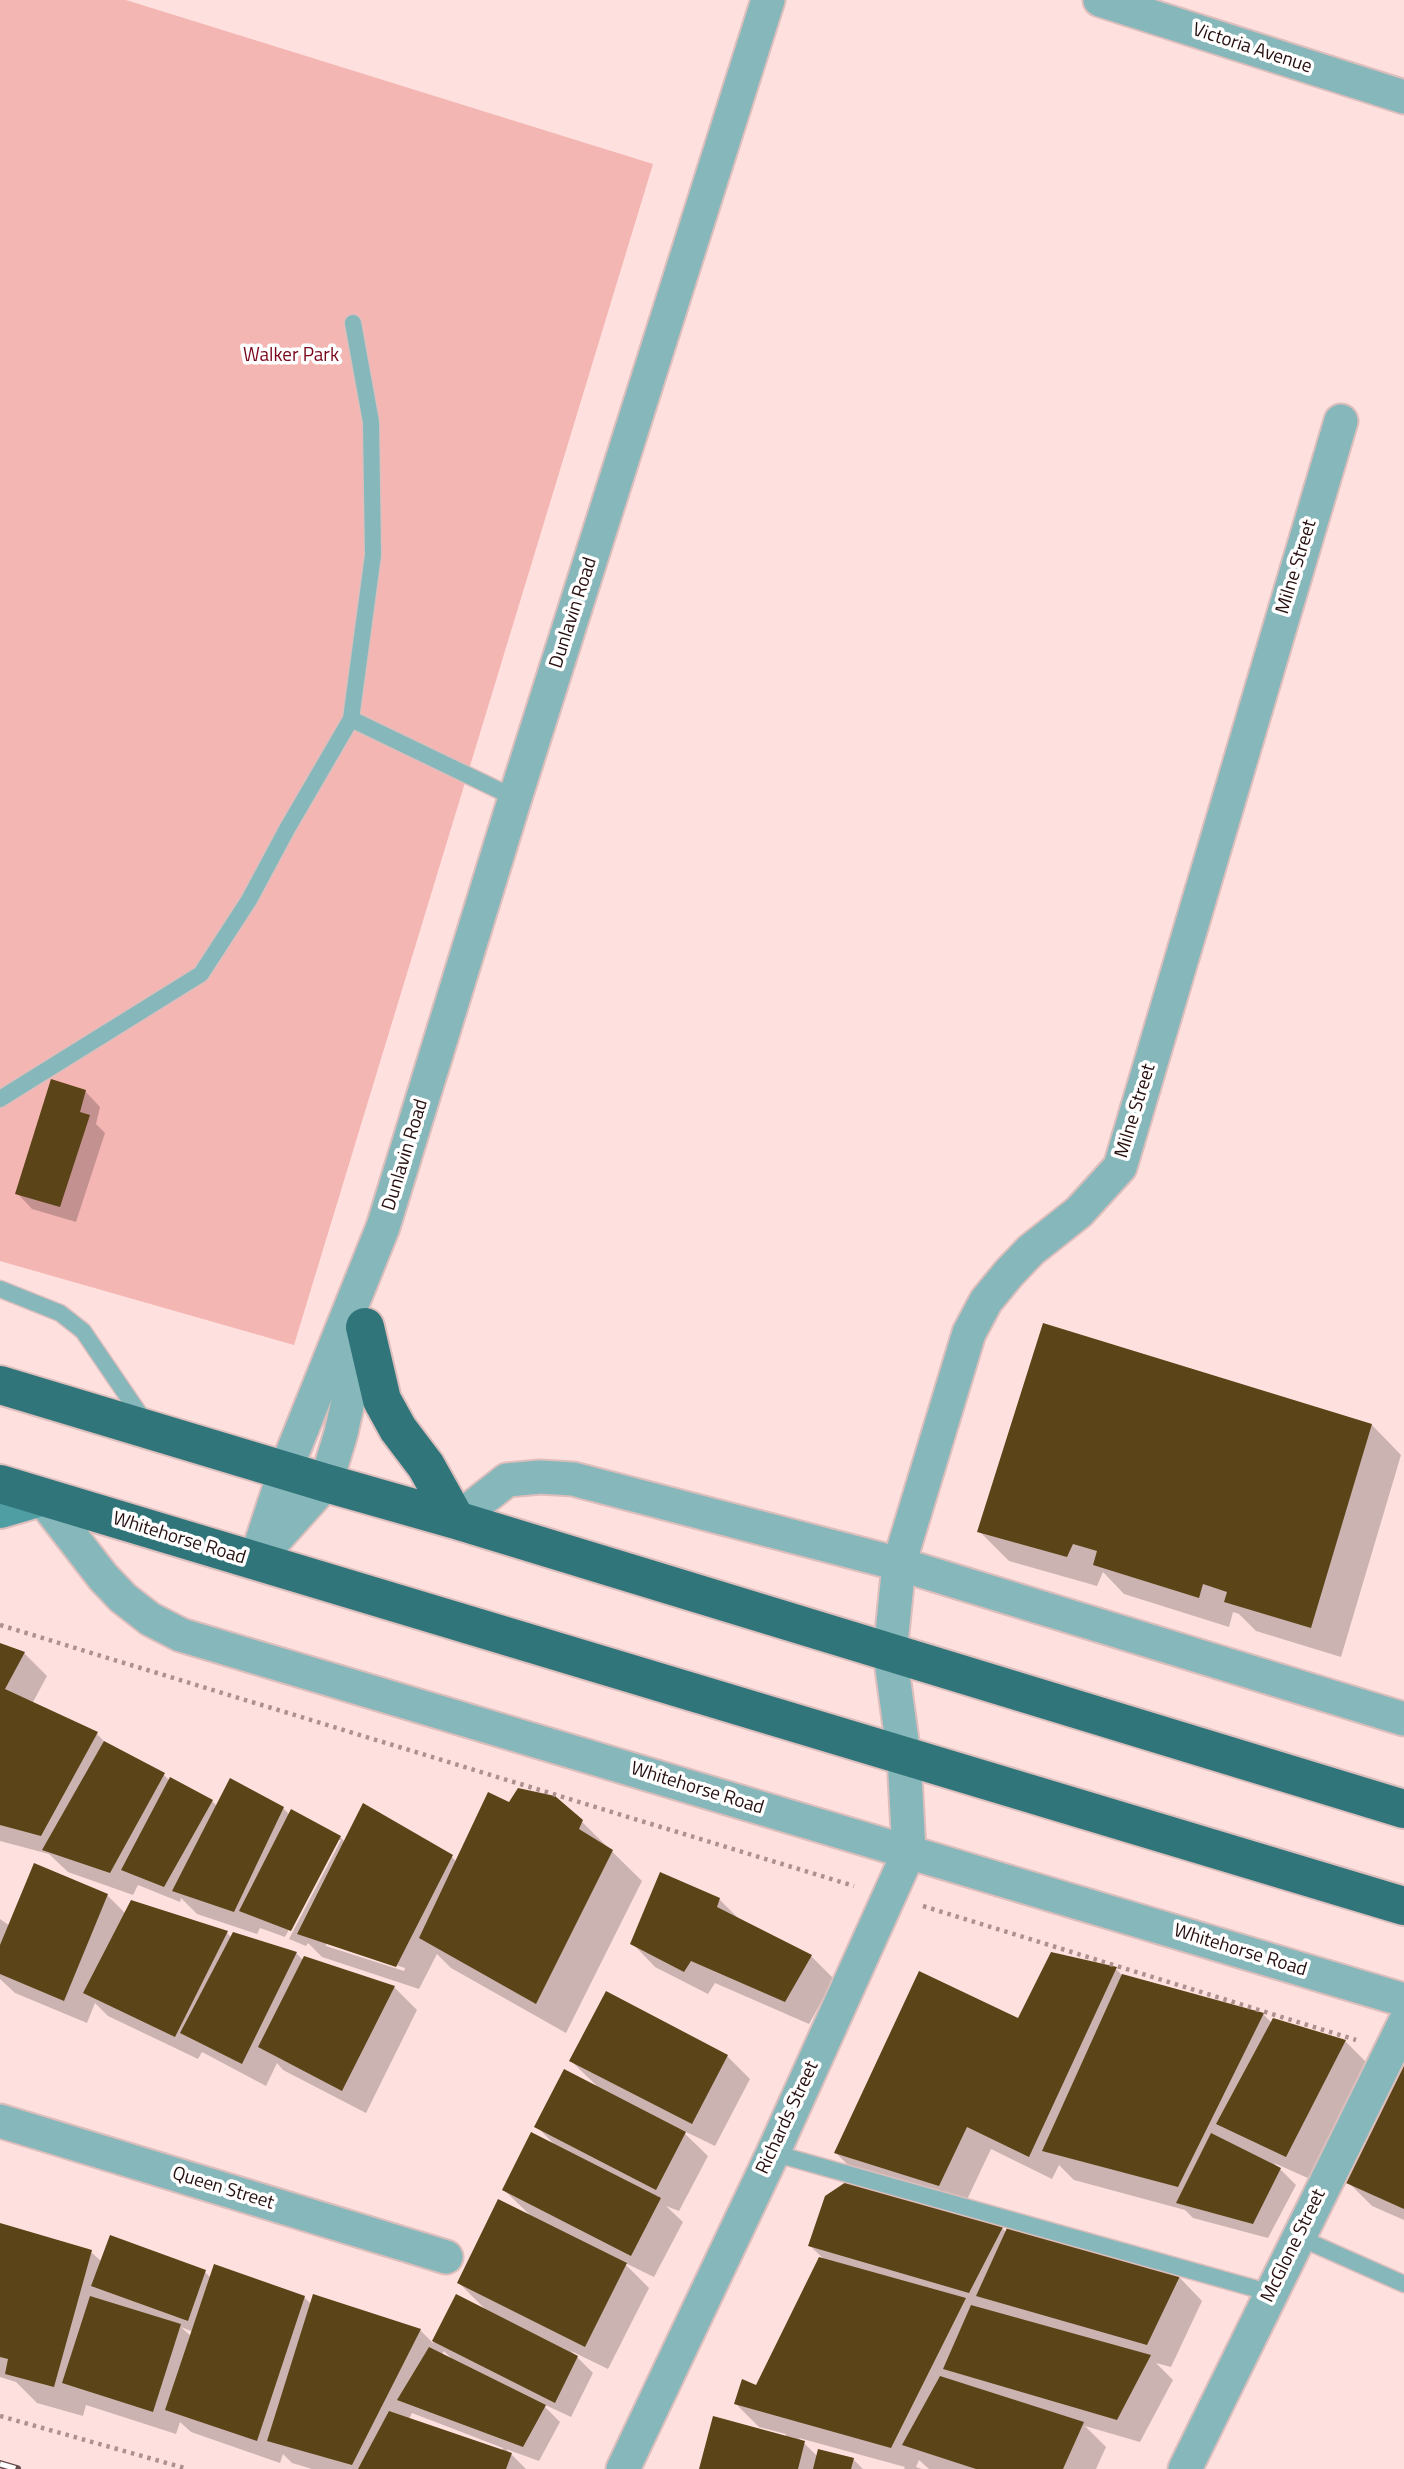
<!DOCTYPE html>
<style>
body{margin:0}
canvas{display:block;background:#fee0de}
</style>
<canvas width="1404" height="2469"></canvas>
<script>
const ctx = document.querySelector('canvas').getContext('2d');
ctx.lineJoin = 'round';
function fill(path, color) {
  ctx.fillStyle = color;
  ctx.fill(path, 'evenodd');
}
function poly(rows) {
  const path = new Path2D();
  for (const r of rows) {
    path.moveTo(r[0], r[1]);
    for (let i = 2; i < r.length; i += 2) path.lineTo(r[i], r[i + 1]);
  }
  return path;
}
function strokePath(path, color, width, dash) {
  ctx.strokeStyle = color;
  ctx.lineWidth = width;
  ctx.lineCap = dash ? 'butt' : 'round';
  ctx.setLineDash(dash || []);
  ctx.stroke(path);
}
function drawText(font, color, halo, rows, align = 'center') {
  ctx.font = font + ' "Titillium Web",sans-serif';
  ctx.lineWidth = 7;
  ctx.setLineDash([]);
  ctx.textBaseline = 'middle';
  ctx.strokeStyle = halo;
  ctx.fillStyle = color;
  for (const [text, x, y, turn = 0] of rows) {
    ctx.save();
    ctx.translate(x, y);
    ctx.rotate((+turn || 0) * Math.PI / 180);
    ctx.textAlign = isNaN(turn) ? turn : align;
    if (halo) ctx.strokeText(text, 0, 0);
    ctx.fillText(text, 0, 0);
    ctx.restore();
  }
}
const green = poly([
 [0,0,126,0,653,164,294,1345,0,1261]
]);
const shadow = poly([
 [85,1091,100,1107,96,1124,105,1133,76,1222,32,1209,17,1193],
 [1372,1425,1401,1455,1341,1657,1256,1631,1239,1614,1233,1612,1229,1627,1124,1594,1103,1572,1097,1586,1009,1561,979,1531],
 [0,1645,24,1653,47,1676,32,1704,97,1734,108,1745,164,1775,170,1781,212,1801,217,1806,231,1780,283,1808,290,1815,340,1837,345,1842,452,1857,457,1862,510,1804,581,1821,642,1881,566,2033,451,1968,437,1954,419,1989,322,1957,308,1943,306,1946,289,1939,341,1840,337,1840,285,1937,260,1928,257,1934,197,1914,181,1898,180,1902,138,1885,133,1895,68,1872,49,1854,0,1841],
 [326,1942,405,1968,404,1971,326,1946],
 [107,1895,126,1914,227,1933,232,1938,234,1935,297,1954,304,1961,394,1987,417,2010,366,2113,283,2070,277,2063,266,2086,202,2052,198,2059,108,2016,95,2003,87,2023,15,1993,0,1979,0,1919,10,1926],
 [719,1899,741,1921,811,1956,834,1979,809,2024,715,1983,708,1994,655,1967,632,1943],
 [1052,1954,1116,1969,1123,1976,1263,2014,1272,2023,1345,2041,1368,2064,1310,2179,1274,2163,1296,2185,1268,2238,1193,2218,1185,2210,1074,2180,1059,2165,1052,2179,991,2149,963,2208,859,2176,836,2153,1019,2020],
 [727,2056,750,2079,715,2146,680,2129,708,2156,679,2211,666,2206,683,2222,654,2277,623,2262,649,2288,608,2369,571,2351,593,2373,571,2417,541,2403,560,2422,539,2461,506,2449,526,2469,312,2469,292,2463,283,2454,280,2463,191,2432,180,2422,176,2434,86,2405,83,2416,37,2403,16,2382,0,2377,0,2224,91,2252,102,2262,205,2272,211,2278,304,2297,312,2305,420,2330,433,2343,457,2296,486,2310,459,2283,531,2216,504,2190,554,2144,537,2127,599,2088,571,2061],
 [181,2327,193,2332,192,2337],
 [444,2351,454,2361,442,2355],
 [412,2413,503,2448,502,2451,409,2419],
 [1404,2069,1404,2220,1372,2206,1349,2183],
 [1002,2228,1007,2233,1008,2231,1180,2278,1202,2301,1171,2367,1156,2363,1173,2380,1140,2442,1085,2426,1106,2447,1096,2469,929,2469,919,2460,916,2467,922,2469,904,2469,905,2467,799,2438,818,2457,853,2459,863,2469,701,2469,785,2438,786,2434,759,2427,736,2404,757,2387,825,2260,810,2246]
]);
const building = poly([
 [51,1079,86,1090,80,1112,90,1115,60,1207,15,1194],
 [1043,1323,1372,1424,1311,1628,1224,1602,1227,1592,1203,1584,1199,1598,1093,1565,1097,1551,1073,1544,1067,1557,977,1532],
 [0,1643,25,1652,5,1689,98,1732,41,1836,0,1825],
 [104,1741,165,1773,110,1873,42,1850],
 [170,1777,213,1800,164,1887,121,1870],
 [230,1778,284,1807,234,1912,172,1891],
 [518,1788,555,1796,583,1820,579,1829,613,1850,536,2004,419,1938,488,1792,509,1802],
 [363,1803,453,1855,396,1967,297,1934],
 [291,1809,341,1836,291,1931,239,1911],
 [34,1863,108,1894,64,2001,0,1974,0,1945],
 [660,1872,720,1898,717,1907,812,1955,785,2002,691,1961,684,1972,630,1944],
 [131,1900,228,1931,175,2037,83,1993],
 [233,1932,297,1952,242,2064,180,2033],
 [1051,1952,1117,1967,1029,2157,967,2127,939,2186,834,2153,919,1971,1018,2018],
 [304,1956,395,1986,342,2091,258,2047],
 [1122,1974,1264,2013,1178,2187,1042,2151],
 [606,1991,728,2055,692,2124,569,2061],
 [1273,2018,1346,2040,1286,2157,1216,2124],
 [1404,2065,1404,2209,1346,2183],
 [564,2069,686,2132,656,2190,534,2127],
 [531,2132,661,2198,631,2256,502,2190],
 [1211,2133,1281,2168,1253,2224,1176,2203],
 [849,2180,1003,2227,969,2293,808,2246,825,2196],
 [498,2199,627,2263,585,2347,457,2283],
 [0,2223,92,2250,54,2387,5,2374,8,2359,0,2357],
 [1007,2228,1180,2276,1147,2345,976,2296],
 [110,2235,206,2270,188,2321,91,2286],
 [819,2257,966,2298,891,2448,734,2404,742,2379,756,2385],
 [214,2264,305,2296,257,2441,165,2410],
 [313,2294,421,2329,352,2465,267,2441],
 [456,2294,578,2356,555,2403,432,2341],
 [90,2296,181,2324,153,2412,62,2383],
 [971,2305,1151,2355,1117,2420,943,2369],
 [429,2347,546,2405,523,2447,397,2400],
 [940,2376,1084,2422,1063,2469,976,2469,902,2445],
 [389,2411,512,2453,506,2469,358,2469],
 [713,2416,805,2441,798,2469,699,2469],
 [818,2449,854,2458,851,2469,813,2469]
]);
const path = poly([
 [0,1625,854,1886],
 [923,1906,1356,2040],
 [0,2416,188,2469]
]);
const lane = poly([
 [351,719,373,555,371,422,353,323],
 [0,1099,201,974,249,900,287,829,351,719,515,798],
 [0,1289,60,1313,83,1331,145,1422],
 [773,2153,1271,2293],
 [1298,2237,1404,2284]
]);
const street = poly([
 [1100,0,1404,97],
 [41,1497,103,1577,123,1598,150,1619,181,1635,1404,2000],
 [456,1520,507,1480,540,1477,573,1479,899,1564,1404,1719],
 [264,1552,326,1483,341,1433,364,1330],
 [255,1562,285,1471,383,1227,515,798,768,0],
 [0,2121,446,2257],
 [623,2469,773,2153,909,1852,904,1756,890,1653,899,1564,969,1333,986,1301,1009,1273,1031,1250,1079,1212,1120,1167,1341,421],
 [1185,2469,1404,2024]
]);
const secondary = poly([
 [0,1509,41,1497]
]);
const highway = poly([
 [365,1327,382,1400,398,1429,426,1466,456,1520],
 [0,1385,326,1483,456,1520,1404,1809],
 [0,1484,1404,1906]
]);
const rail = poly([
 [0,2464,17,2469]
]);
const streetNames = [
 ["Victoria Avenue",1252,49,18],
 ["Milne Street",1297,567,-73],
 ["Dunlavin Road",574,613,-72],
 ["Milne Street",1136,1111,-73],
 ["Dunlavin Road",406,1155,-73],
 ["Whitehorse Road",179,1539,17],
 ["Whitehorse Road",697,1789,17],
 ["Whitehorse Road",1240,1951,17],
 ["Richards Street",788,2118,-65],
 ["Queen Street",223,2189,17],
 ["McGlone Street",1294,2246,-64]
];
const parkNames = [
 ["Walker Park",291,356]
];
fill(green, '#f4b6b3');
fill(shadow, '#0003');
fill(building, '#5b4417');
strokePath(lane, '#dcbebd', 19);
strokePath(street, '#dcbebd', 37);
strokePath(secondary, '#dcbebd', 42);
strokePath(highway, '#dcbebd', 42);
strokePath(path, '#ad918f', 4.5, [3.5, 5]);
strokePath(lane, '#86b7ba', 16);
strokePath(street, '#86b7ba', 33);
strokePath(secondary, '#4f9ea4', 38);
strokePath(highway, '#30757a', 38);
strokePath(rail, '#684e4d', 8);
strokePath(rail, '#fff', 5, [16]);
drawText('19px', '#270e0e', '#fff', streetNames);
drawText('19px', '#7a051a', '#fff', parkNames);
</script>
